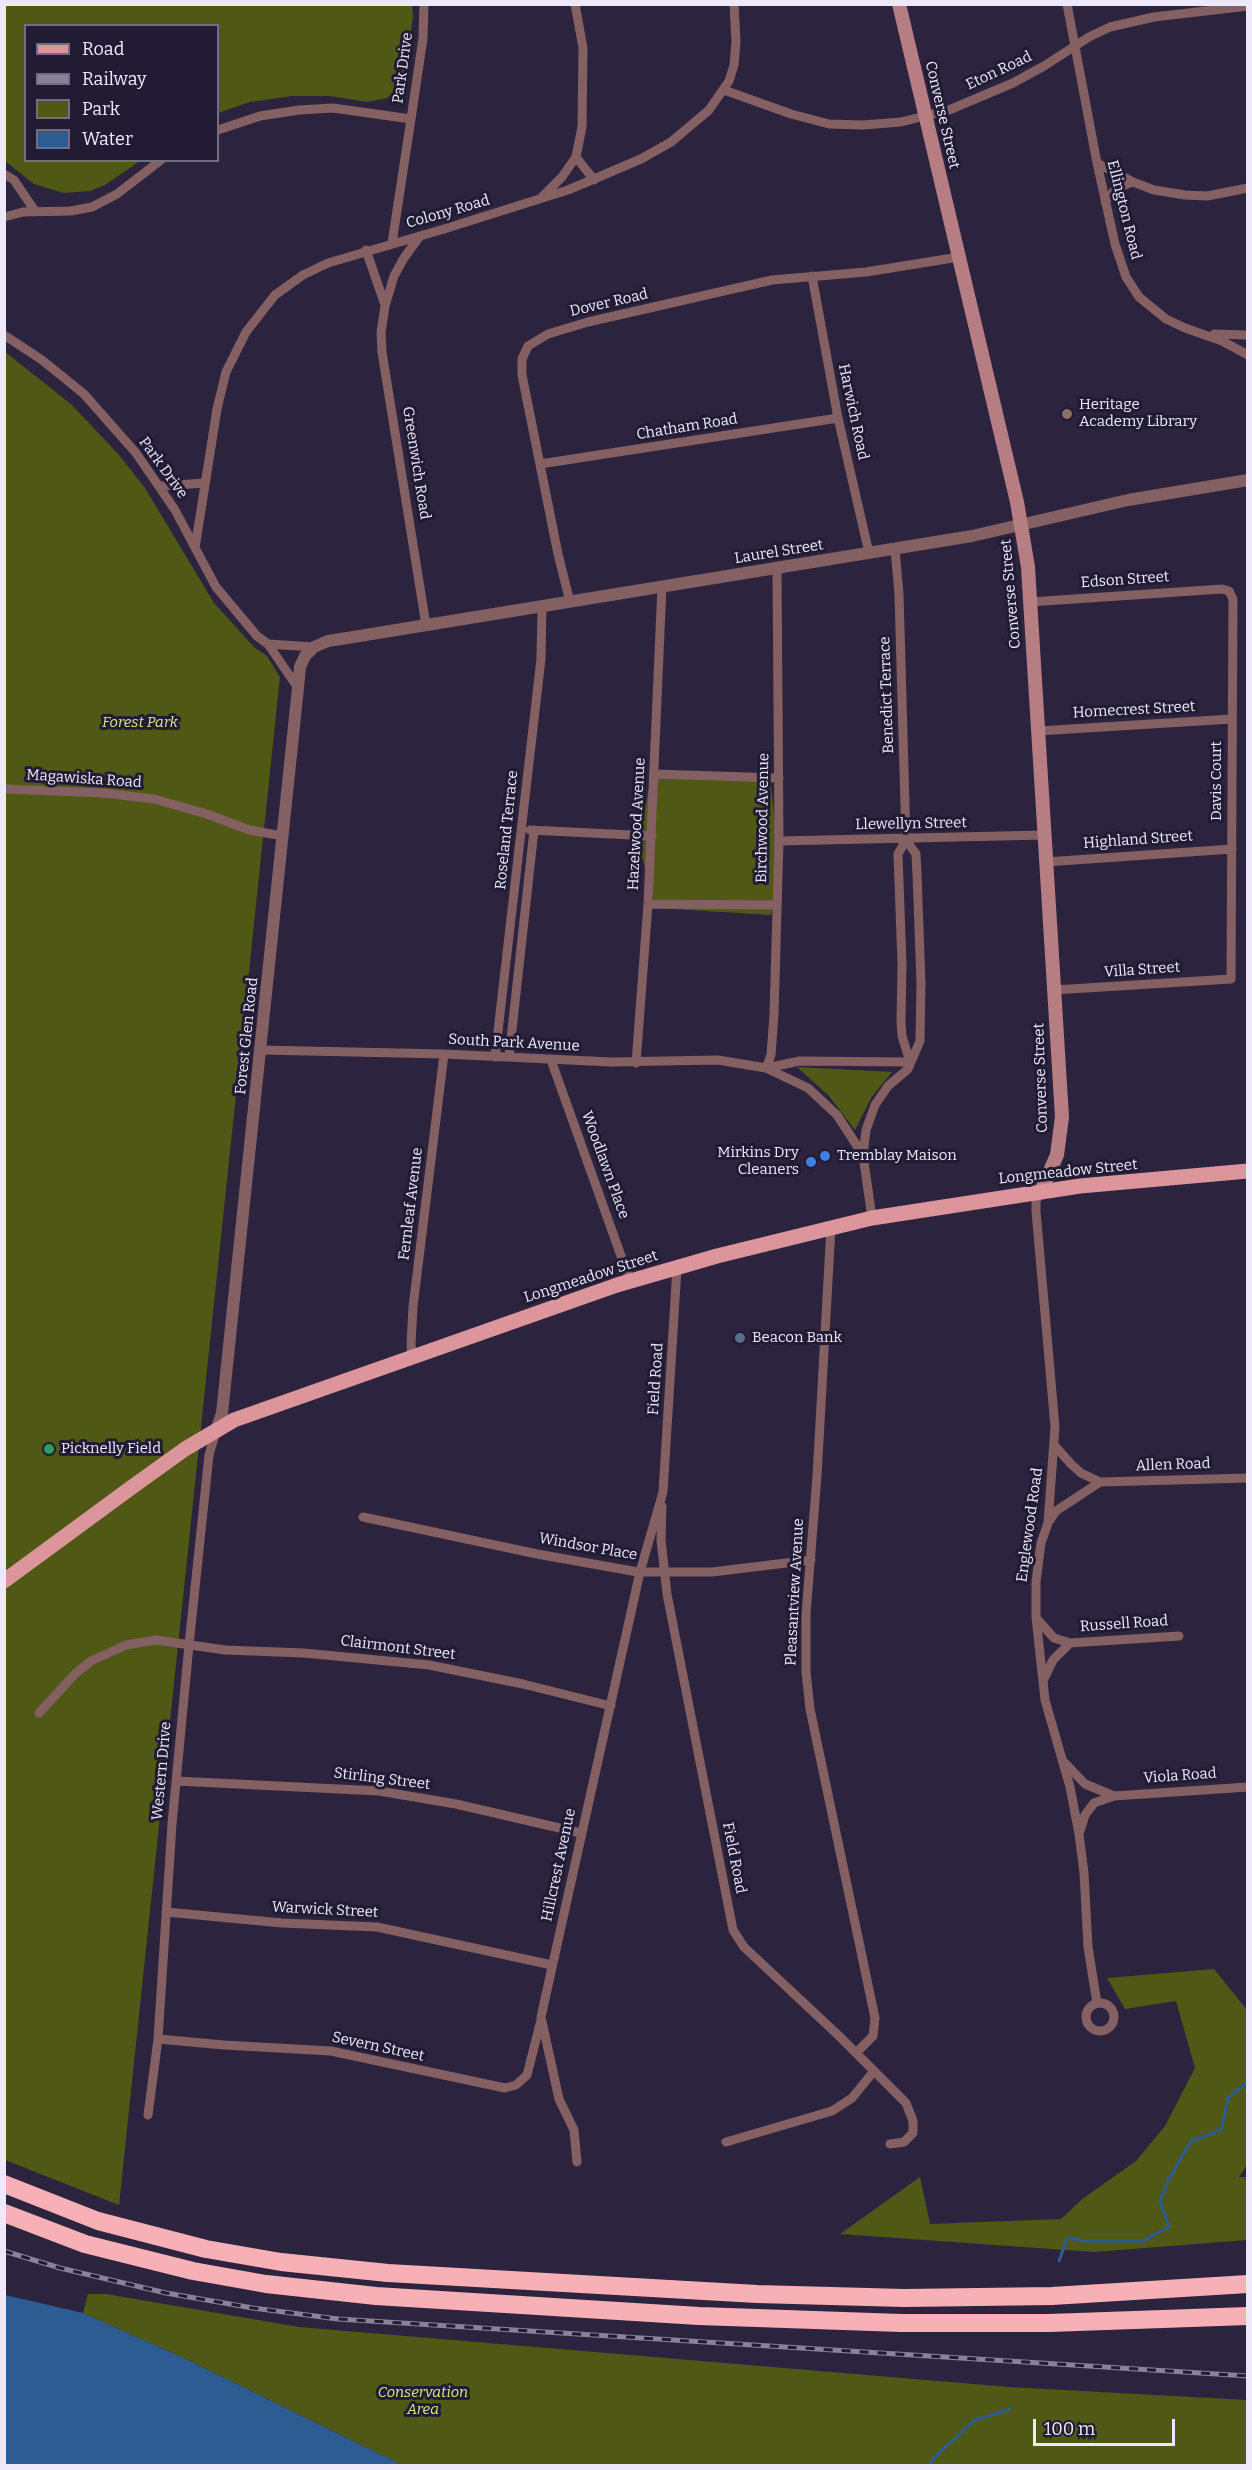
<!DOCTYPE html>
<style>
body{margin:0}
#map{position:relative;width:1252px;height:2470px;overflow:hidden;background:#2c243e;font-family:Bitter,serif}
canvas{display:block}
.frame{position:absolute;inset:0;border:6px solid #ede9fb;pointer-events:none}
.legend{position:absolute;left:24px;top:24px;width:195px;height:138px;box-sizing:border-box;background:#221b34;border:2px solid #736d84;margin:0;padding:8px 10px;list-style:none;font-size:18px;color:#ede9fb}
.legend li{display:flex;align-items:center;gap:12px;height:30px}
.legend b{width:30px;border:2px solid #736d84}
.scale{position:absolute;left:1033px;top:2419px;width:142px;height:27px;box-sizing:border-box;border:3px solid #ede9fb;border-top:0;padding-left:8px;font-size:18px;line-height:21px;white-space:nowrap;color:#ede9fb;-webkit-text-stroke:4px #221b34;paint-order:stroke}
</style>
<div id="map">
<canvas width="1252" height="2470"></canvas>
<div class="frame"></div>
<ul class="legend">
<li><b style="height:8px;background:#dd959c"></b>Road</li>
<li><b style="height:8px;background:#898399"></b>Railway</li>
<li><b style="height:16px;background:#4f5814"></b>Park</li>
<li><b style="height:16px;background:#2d5c93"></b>Water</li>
</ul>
<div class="scale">100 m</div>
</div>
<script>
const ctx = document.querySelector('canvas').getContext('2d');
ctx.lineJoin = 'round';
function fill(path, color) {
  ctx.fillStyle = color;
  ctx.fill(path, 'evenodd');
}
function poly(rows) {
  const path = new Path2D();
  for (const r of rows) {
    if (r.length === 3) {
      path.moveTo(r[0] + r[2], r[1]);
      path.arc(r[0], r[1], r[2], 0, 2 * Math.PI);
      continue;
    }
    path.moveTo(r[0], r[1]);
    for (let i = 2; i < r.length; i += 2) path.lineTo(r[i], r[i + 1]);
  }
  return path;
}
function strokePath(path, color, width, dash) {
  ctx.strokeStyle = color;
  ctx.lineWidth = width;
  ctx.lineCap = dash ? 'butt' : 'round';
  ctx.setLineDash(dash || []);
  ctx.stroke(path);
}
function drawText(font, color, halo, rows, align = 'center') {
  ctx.font = font + ' Bitter,serif';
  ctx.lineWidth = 6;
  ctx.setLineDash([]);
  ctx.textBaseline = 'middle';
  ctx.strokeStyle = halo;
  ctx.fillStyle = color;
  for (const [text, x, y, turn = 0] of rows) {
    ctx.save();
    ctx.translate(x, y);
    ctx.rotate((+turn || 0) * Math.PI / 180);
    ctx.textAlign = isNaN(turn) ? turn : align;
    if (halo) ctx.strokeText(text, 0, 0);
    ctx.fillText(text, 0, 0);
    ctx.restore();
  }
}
const green = poly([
 [5,4,412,4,413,16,404,78,397,90,387,98,367,102,330,96,292,96,250,102,218,113,218,26,26,26,26,160,140,161,105,185,90,191,63,193,34,184,5,161],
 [4,351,72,405,119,455,145,488,214,603,254,647,267,656,280,677,119,2205,5,2160],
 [651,778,770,779,780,862,771,915,656,908,638,842],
 [797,1067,892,1072,871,1098,855,1130,829,1096],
 [1214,1969,1247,2010,1247,2165,1239,2177,1247,2177,1247,2240,1094,2252,840,2234,920,2177,930,2224,1061,2219,1081,2200,1136,2161,1165,2126,1195,2068,1176,2001,1125,2009,1107,1978],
 [88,2294,106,2294,299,2327,1009,2387,1247,2400,1247,2465,402,2465,188,2360,83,2313]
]);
const water = poly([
 [5,2295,83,2313,188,2360,402,2465,5,2465]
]);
const stream = poly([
 [1059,2261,1067,2238,1087,2241,1143,2241,1169,2227,1160,2201,1168,2181,1191,2141,1221,2130,1228,2098,1248,2082],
 [930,2466,932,2460,973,2421,1010,2409]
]);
const minor = poly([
 [1067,4,1097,163,1115,244,1126,277,1139,297,1166,319,1185,328,1222,341,1248,355],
 [724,90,791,114,829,124,863,125,901,122,949,110,1013,83,1044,66,1089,37,1110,27,1154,17,1248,6],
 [218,130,260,116,299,110,333,108,411,119,423,38,424,4],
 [576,157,594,180],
 [1097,163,1133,182],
 [4,174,14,180,35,211],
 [541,198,562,177,576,157,582,127,583,48,575,4],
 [1105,202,1116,188,1133,182,1154,190,1185,195,1207,196,1248,188],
 [4,217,23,212,71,211,92,207,117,194,161,160],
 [420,236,404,258,394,276,385,306,381,332,382,352,426,625],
 [392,243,411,119],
 [366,250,385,305],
 [812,276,838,418,869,553],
 [1214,334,1248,335],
 [4,335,42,360,84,394,136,453,175,510,216,587,257,636,268,644,298,688],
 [540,464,838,418],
 [161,486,205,483],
 [195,548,217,409,226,372,246,332,275,295,303,275,328,263,444,229,568,190,641,159,671,142,709,110,729,81,734,65,736,42,734,4],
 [895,549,899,594,906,840,898,854,902,964,901,1022,902,1036,910,1062],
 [570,602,558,554,522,375,522,359,528,346,548,334,588,322,772,280,866,272,959,257],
 [1030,602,1222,589,1229,591,1233,599,1231,979,1054,990],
 [268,644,314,647],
 [1038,731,1232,719],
 [654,774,779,778],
 [4,789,104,793,154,799,207,814,249,830,283,836],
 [530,830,652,836],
 [779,841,1045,835],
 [1046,862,1232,849],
 [648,904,777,905],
 [261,1050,444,1054,611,1062,718,1060,766,1068,808,1088,837,1115,863,1155,872,1218],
 [495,1057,541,659,542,606],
 [509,1057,534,830],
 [551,1060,630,1281],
 [636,1063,648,904,662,586],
 [766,1068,771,1055,774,1014,779,841,777,568],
 [766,1068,800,1061,910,1062],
 [863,1155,866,1130,875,1105,888,1086,908,1069,920,1041,921,983,917,874,916,854,906,840],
 [1041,1191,1036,1201,1036,1211,1055,1427,1048,1523,1041,1543,1036,1582,1036,1617,1045,1700,1070,1787,1079,1834,1084,1873,1088,1947,1097,2003],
 [831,1227,817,1476,806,1614,806,1672,810,1709,875,2018,873,2036,856,2053],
 [412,1357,411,1344,413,1307,444,1054],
 [1054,1445,1071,1464,1081,1473,1100,1482,1248,1478],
 [662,1506,661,1540,667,1594,733,1930,744,1947,838,2035,906,2103,913,2121,913,2133,904,2142,890,2144],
 [363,1517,537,1554,638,1572,712,1572,811,1560],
 [1050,1520,1056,1511,1100,1482],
 [1037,1619,1054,1638,1070,1643],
 [1043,1681,1053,1660,1070,1643,1179,1636],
 [39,1713,75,1674,91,1661,126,1645,156,1640,225,1650,304,1653,429,1665,523,1684,611,1706],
 [1065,1763,1085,1784,1114,1796],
 [176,1781,379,1791,456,1804,581,1833],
 [1080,1831,1085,1815,1094,1803,1114,1796,1248,1787],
 [166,1912,282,1923,377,1927,552,1965],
 [1100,2017,14],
 [158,2039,224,2045,331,2051,505,2088,516,2085,527,2075,541,2020],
 [148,2115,158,2039,172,1824,189,1645,209,1455,216,1431],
 [726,2142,832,2111,852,2098,874,2071],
 [577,2162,574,2130,559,2099,541,2017,640,1572,663,1492,677,1268]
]);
const tertiary = poly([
 [216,1431,222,1413,224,1394,298,688,300,667,305,656,314,647,328,641,347,638,972,536,1128,500,1248,480]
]);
const secondary = poly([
 [899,4,1017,502,1028,567,1062,1117,1057,1155,1041,1191]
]);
const primary = poly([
 [4,1581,132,1487,185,1449,234,1420,617,1285,717,1256,872,1218,1080,1186,1248,1171]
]);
const motorway = poly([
 [4,2184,98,2221,206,2249,281,2262,388,2273,757,2294,904,2298,1052,2296,1248,2284],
 [4,2213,85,2244,193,2271,266,2284,376,2296,699,2316,901,2323,1049,2323,1248,2316]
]);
const rail = poly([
 [4,2251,60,2268,166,2293,253,2308,338,2319,1248,2376]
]);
const markers = [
 [1067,414,6,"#8d6e63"],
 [825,1156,6,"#3f7fe0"],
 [811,1162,6,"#3f7fe0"],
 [740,1338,6,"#5c6f8a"],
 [49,1449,6,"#2e9e5b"]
];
const streetNames = [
 ["Park Drive",403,68,-82],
 ["Eton Road",999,71,-25],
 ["Converse Street",942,115,77],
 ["Ellington Road",1124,210,76],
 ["Colony Road",448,212,-16],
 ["Dover Road",609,303,-13],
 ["Harwich Road",853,412,78],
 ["Chatham Road",687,427,-9],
 ["Greenwich Road",416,463,81],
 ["Park Drive",163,468,54],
 ["Laurel Street",779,552,-9],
 ["Edson Street",1125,580,-4],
 ["Converse Street",1011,594,-95],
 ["Benedict Terrace",887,695,-92],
 ["Homecrest Street",1134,710,-3],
 ["Magawiska Road",84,779,4],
 ["Davis Court",1217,781,-90],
 ["Birchwood Avenue",763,818,-89],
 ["Hazelwood Avenue",637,824,-87],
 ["Llewellyn Street",911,824,-1],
 ["Roseland Terrace",507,830,-84],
 ["Highland Street",1138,840,-4],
 ["Villa Street",1142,970,-4],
 ["Forest Glen Road",247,1036,-84],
 ["South Park Avenue",514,1043,3],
 ["Converse Street",1041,1078,-92],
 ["Woodlawn Place",605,1165,70],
 ["Longmeadow Street",1068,1172,-6],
 ["Fernleaf Avenue",411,1204,-83],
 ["Longmeadow Street",591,1277,-18],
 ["Field Road",656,1379,-86],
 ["Allen Road",1173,1465,-2],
 ["Englewood Road",1030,1525,-82],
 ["Windsor Place",588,1547,10],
 ["Pleasantview Avenue",795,1592,-87],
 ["Russell Road",1124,1624,-4],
 ["Clairmont Street",398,1648,7],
 ["Western Drive",162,1771,-85],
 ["Viola Road",1180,1776,-4],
 ["Stirling Street",382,1779,7],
 ["Field Road",734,1858,79],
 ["Hillcrest Avenue",559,1865,-78],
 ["Warwick Street",325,1910,3],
 ["Severn Street",378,2047,12]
];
const poiNames = [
 ["Heritage",1079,405],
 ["Academy Library",1079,422],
 ["Mirkins Dry",799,1153,"right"],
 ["Cleaners",799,1170,"right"],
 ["Tremblay Maison",837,1156],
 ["Beacon Bank",752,1338],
 ["Picknelly Field",61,1449]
];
const parkNames = [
 ["Forest Park",140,723],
 ["Conservation",423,2393],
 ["Area",423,2410]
];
fill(green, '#4f5814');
fill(water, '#2d5c93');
strokePath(stream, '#2d5c93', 3);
strokePath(minor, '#846063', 9);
strokePath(tertiary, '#846063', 12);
strokePath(secondary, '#b67e83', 14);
strokePath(primary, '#dd959c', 15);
strokePath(motorway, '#f6b0b6', 18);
strokePath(rail, '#898399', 5);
strokePath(rail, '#221b34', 3, [9]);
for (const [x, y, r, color] of markers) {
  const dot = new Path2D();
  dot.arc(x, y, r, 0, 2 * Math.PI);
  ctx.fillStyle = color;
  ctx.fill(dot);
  strokePath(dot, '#221b34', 2);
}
drawText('15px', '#ede9fb', '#221b34', streetNames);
drawText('15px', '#ede9fb', '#221b34', poiNames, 'left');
drawText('italic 15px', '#d9eb81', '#221b34', parkNames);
</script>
